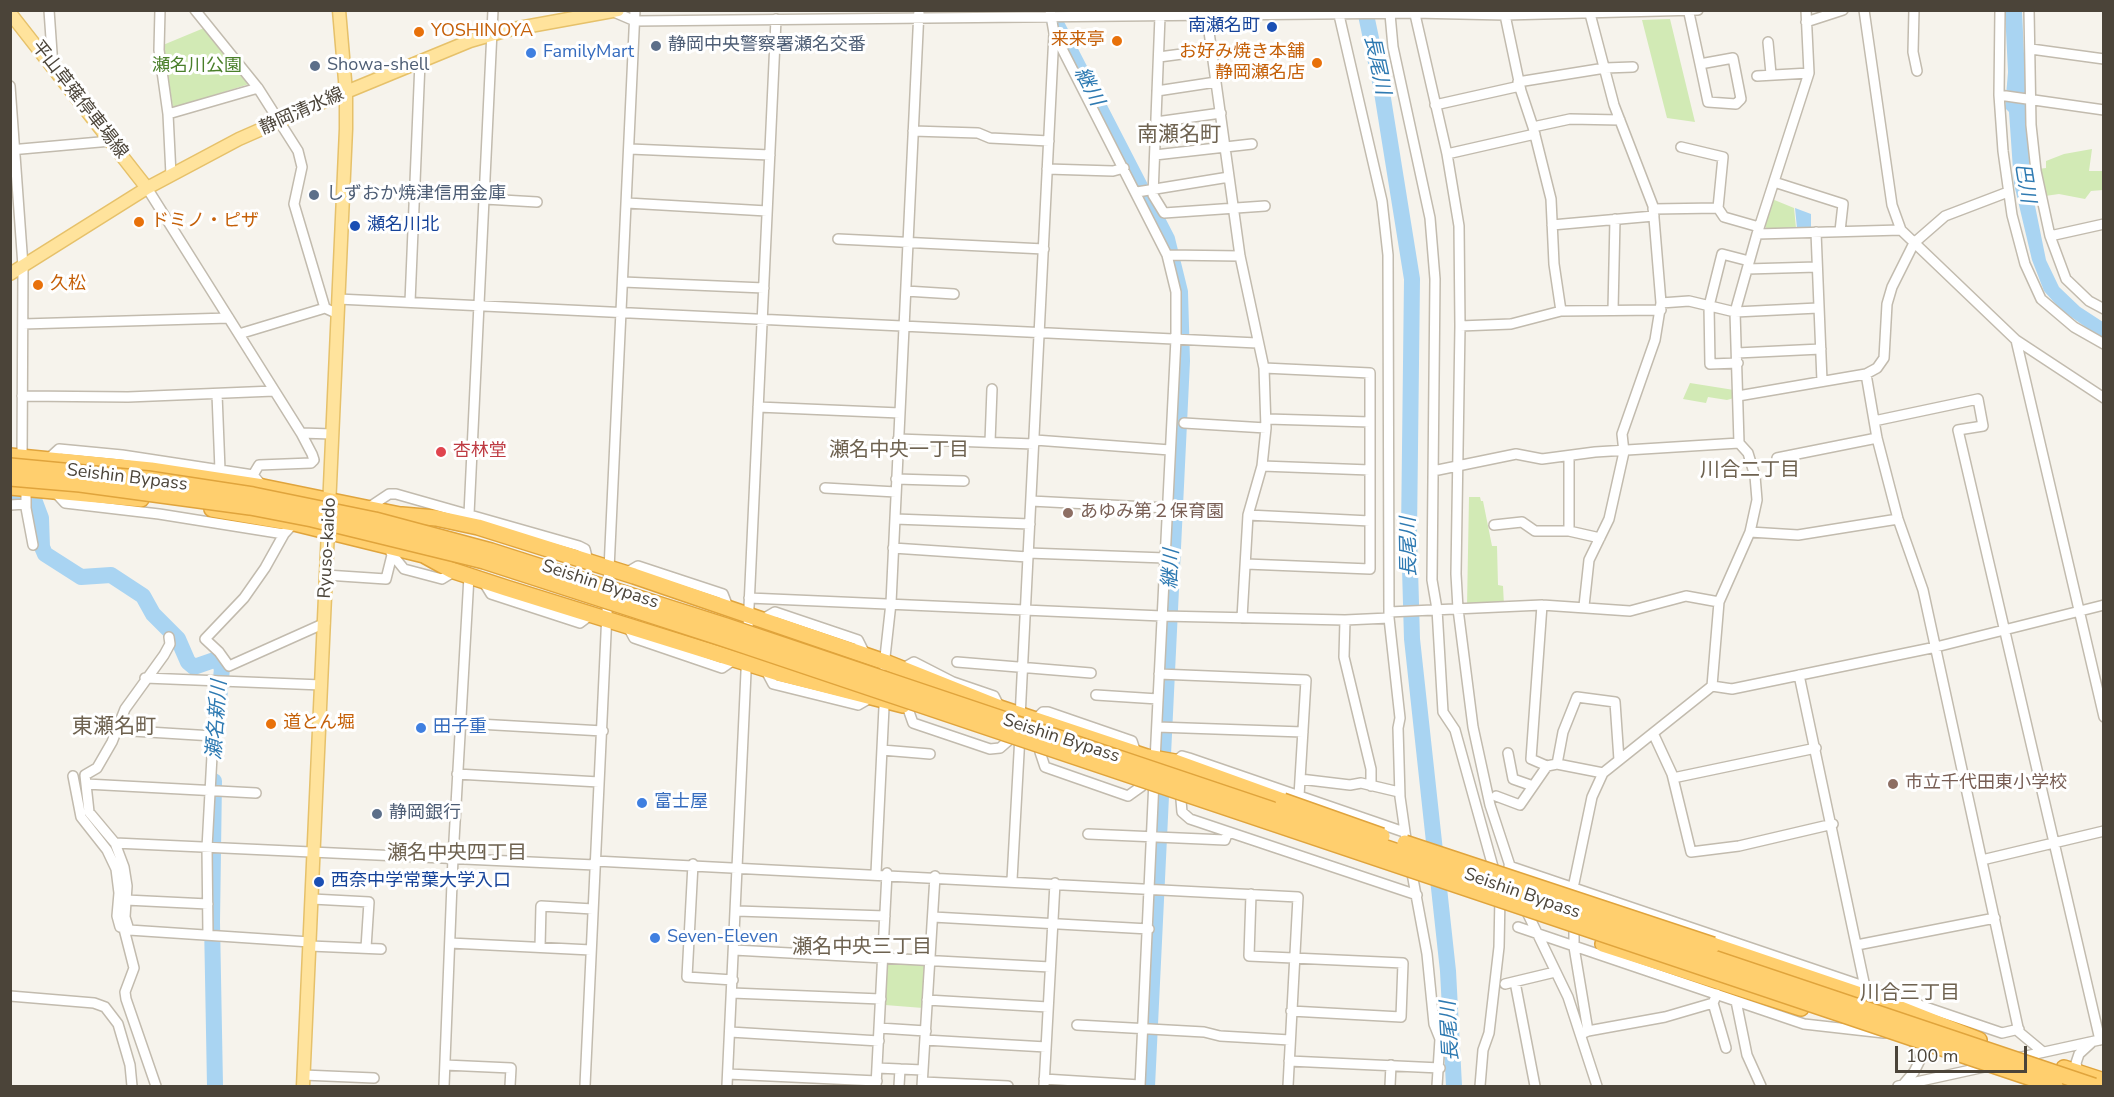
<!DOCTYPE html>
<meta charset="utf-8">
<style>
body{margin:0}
#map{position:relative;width:2114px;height:1097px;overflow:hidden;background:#f6f3ec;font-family:"Nunito Sans",sans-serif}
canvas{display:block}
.frame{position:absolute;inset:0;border:12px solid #4b4439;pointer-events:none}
.scale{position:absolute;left:1895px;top:1046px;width:132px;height:27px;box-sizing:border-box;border:3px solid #4b4439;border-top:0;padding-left:8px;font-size:18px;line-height:21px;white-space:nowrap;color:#4b4439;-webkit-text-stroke:4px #fff;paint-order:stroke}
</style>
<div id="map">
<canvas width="2114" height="1097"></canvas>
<div class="frame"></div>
<div class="scale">100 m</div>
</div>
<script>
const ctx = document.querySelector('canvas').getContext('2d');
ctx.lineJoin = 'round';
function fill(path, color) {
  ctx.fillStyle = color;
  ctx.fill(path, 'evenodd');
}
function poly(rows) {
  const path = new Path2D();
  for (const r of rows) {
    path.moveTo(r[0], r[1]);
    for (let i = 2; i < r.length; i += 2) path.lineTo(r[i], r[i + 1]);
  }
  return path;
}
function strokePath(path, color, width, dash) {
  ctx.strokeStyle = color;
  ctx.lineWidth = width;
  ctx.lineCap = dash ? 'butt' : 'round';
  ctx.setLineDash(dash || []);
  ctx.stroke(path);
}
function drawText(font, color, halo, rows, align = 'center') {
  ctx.font = font + ' "Nunito Sans","Noto Sans JP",sans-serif';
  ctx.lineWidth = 6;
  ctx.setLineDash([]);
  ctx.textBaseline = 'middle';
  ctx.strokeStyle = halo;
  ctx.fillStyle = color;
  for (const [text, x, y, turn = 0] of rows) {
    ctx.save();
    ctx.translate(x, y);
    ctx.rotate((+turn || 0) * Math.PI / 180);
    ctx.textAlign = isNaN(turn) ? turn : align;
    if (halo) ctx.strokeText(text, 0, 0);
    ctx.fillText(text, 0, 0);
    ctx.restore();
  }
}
const green = poly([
 [1670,19,1695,122,1667,118,1642,20],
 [204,28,249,84,173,108,163,45],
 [2092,149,2089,171,2102,171,2103,190,2091,191,2085,199,2059,194,2045,196,2038,169,2046,168,2046,161,2064,154],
 [1772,199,1794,208,1796,228,1768,230,1764,225],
 [1690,383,1734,390,1734,398,1727,400,1708,397,1706,403,1683,399],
 [1469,497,1480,497,1481,501,1483,501,1492,546,1497,546,1498,585,1503,586,1504,605,1467,606],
 [889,962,922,964,926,967,923,1008,885,1005,886,965]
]);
const water = poly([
 [2005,11,2022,11,2030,181,2046,260,2059,287,2080,307,2103,322,2103,339,2061,310,2044,291,2032,260,2014,184,2009,112,2005,108,2008,72],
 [1795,208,1811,214,1811,227,1797,228]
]);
const river = poly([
 [1049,10,1167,239,1180,292,1182,361,1147,1086],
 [1365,10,1381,86,1412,279,1409,533,1412,639,1448,971,1454,1086],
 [10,498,35,502,41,518,42,547,45,554,81,577,111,575,143,596,153,614,178,639,188,662,194,667,217,659,222,668,216,732],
 [214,781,212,922,215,1086]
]);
const minor = poly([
 [49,10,53,67],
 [160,10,159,50,168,114,171,175],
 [195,10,258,88,298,151,302,167,294,204,325,308,338,314],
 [1206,10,1240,256,1264,368,1266,428,1262,466,1248,515,1242,618],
 [1414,10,1447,154,1459,226,1460,326,1456,574,1458,609,1473,727,1490,805,1515,881],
 [1864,10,1892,205,1901,230,2016,340,2104,398],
 [1914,10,1913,52,1917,71],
 [2000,10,1999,95,2003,151,2012,215,2025,264,2041,299,2074,327,2104,344],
 [2029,10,2031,125,2036,171,2050,236,2066,279,2089,301,2104,309],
 [614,12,635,21,1414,13,1505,15,1698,10],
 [1689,13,1700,64,1708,102,1736,104,1741,99,1733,58,1700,64],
 [1390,14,1393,47,1430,218,1435,279,1432,580,1437,609,1443,712,1455,730,1495,874],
 [1339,15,1382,201,1388,255,1389,618,1400,718,1398,728,1400,797,1407,846],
 [1505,15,1521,91,1533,127],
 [1160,16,1153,195,1164,213,1265,206],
 [1806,22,1843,10],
 [1054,33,1167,255,1176,292,1176,339,1155,761],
 [1768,42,1771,74],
 [2031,49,2104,59],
 [1159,57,1212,50],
 [1757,76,1809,73],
 [1518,82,1605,68,1633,67],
 [10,86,23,266,22,461],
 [1157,91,1216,82],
 [1999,95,2104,110],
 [1435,105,1520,86],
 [168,114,258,88],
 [1620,120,1570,119,1533,127,1551,199,1554,264,1561,311,1661,310],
 [1156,122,1221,113],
 [913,131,978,133,990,138,1049,141],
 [1681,147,1723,157,1718,208,1724,217,1759,227],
 [630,149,770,155],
 [10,150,111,141],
 [1447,154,1535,134],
 [1155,155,1252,144],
 [1047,169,1113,171,1124,168],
 [1774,182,1843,204,1840,231],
 [147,188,301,433,332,434],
 [1137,192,1229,177],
 [485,199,537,202],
 [627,203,767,211],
 [1653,209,1718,208],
 [1552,225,1654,216],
 [1816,232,1822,381],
 [1757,234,1901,230],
 [2050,236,2104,224],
 [838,239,1044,249],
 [1167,255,1240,256],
 [1747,269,1817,267],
 [623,282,764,288],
 [906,291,954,294],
 [338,299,1257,343],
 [410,302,420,62],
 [1661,303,1689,301,1735,312,1818,308],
 [1613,310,1615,219],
 [23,324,229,318],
 [1460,326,1511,324,1561,311],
 [239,334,325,308],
 [2016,340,2104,717],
 [1737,353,1821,349],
 [1738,363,1710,364,1709,306,1722,254,1749,261],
 [1866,374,1877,438,1898,519,1923,590,2019,1032,2043,1052],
 [217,394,220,470],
 [22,396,128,397,274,391],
 [1738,396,1866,374,1877,368,1884,358,1887,304,1892,287,1914,243,1945,216,2008,192],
 [758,407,900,413],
 [1267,419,1370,422],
 [1874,421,1978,399,1983,426,1958,430,2100,1040],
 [1184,423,1266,428],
 [898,439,1034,444],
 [1035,440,1170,450],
 [990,442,992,389],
 [1777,458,1877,438],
 [47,460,59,449,122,455,253,475,263,487],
 [1262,466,1370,470],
 [1433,471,1516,454,1542,459,1595,452,1739,443],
 [253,475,259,465,311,463,314,460,312,454,301,433],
 [896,479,964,481],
 [26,486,26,508,33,545],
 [825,488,896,492],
 [53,490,65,503,159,514,284,534],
 [1031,501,1167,508],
 [10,505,26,504],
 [368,508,389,494,396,494,579,546,585,549,588,561],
 [469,514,493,10],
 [1248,515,1370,521],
 [895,519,1030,524],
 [294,523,284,534,265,568,244,598,205,639,219,652,229,666,325,623],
 [1494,525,1522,522,1535,531,1569,531,1600,538],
 [1569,531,1569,456],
 [1750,532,1798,535,1898,519],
 [893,548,1028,557],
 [391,553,404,569,442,579,455,571],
 [1028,553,1165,558],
 [1246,564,1370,569,1370,373,1264,368],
 [626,573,638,566,723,594,728,607],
 [326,575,386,579,392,555],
 [483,581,491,594,580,623,592,614],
 [749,598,1162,616,1345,620,1389,618],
 [1542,605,1531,759,1547,766,1557,764,1603,773],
 [1584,606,1589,560,1609,519,1624,452,1622,434,1655,340,1661,303,1653,206,1614,105,1589,10],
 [1389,612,1542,605,1630,611,1686,596,1719,602],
 [763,619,775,612,858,640,866,656],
 [1345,620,1344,657,1371,769,1371,786],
 [627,625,634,638,722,668,735,659],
 [957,662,1091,673],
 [884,666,891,603,919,10],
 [765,669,773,684,858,705,872,697],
 [902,669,914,662,953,682,994,696,1000,708],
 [1159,674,1306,680,1299,796],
 [1799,675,1865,987],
 [145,678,322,685],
 [1712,686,1732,689,1936,647,2104,605],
 [1096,695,1158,699],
 [907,706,913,723,990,749,1000,748,1008,741],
 [1020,718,1054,33,1050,10],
 [1035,720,1043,712,1048,712,1132,741,1136,753],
 [460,723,603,731],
 [1157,727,1303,732],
 [116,730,213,736],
 [1653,733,1672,774,1691,852,1739,846,1833,824],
 [882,750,930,754],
 [1040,752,1045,767,1128,796,1142,786],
 [1508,753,1513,779,1533,786],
 [1175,762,1182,756,1189,758,1404,832],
 [1557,764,1563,732,1577,697,1615,702,1619,760],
 [457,774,599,782],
 [73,776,81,817,107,850,116,869,119,893,117,916,120,927,129,930,310,942],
 [1673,778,1816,748],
 [1300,779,1350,785,1361,783,1399,792],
 [86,784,256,793],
 [1496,796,1520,805,1547,766],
 [1181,800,1182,812,1190,819,1417,895],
 [1088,834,1225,840,1228,832],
 [115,843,595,865],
 [1982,860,2104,831],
 [595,861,1298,897,1288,1086],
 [693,864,687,977,733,980],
 [1509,866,2002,1033,2019,1029],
 [1411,868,1427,954,1434,1024,1440,1039,1437,1086],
 [876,873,884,707],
 [1012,880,1020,735],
 [1251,894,1249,956,1403,963,1401,1017,1291,1011],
 [312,899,369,902,366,948],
 [126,900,208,904],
 [1573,903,1573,888,1592,797,1603,773,1712,686,1719,602,1750,532,1757,500,1755,476,1748,453,1739,443,1735,312,1757,234,1809,73,1806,10],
 [1524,906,1568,997,1597,1086],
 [737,911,885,916],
 [933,917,1149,929],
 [1574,922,1574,947,1588,1031,1581,1034],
 [1518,927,1804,1024,1884,1033],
 [124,929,134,968,125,992,126,999,156,1086],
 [129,930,125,917,127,886,124,867,115,843,89,812,85,775,97,768,112,742,125,709,164,655,170,644,169,637],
 [208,935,207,848,216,682],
 [450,943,591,950],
 [1857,945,1995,918],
 [310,946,381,949],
 [540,947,541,906,593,909],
 [734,950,1050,967],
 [1515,982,1535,1086],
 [1505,984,1555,972],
 [732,993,881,999],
 [10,996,94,1003,105,1007,118,1024,130,1065,132,1086],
 [927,1000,1048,1007],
 [1736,1001,1747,1055,1761,1086],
 [1713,1003,1726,1048],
 [1077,1025,1204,1032,1220,1036,1290,1040],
 [879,1028,926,1031],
 [1588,1031,1665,1017,1713,1003,1717,994],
 [730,1032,879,1041],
 [925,1040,1046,1047],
 [2017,1058,2104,1039],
 [1289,1061,1440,1068],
 [445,1065,511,1068,510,1086],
 [877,1068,923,1070],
 [2078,1073,2076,1063,2079,1054,2091,1043],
 [728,1074,877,1081],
 [303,1075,374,1078],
 [1044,1079,1140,1085],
 [923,1082,1008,1086],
 [444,1086,453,858,469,576],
 [585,1086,635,10],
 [727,1086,776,19],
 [876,1086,887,873],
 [899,1086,900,1069],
 [922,1086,935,876],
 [1044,1086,1055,883],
 [1140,1086,1154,780],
 [1390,1086,1391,1065],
 [1480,1086,1483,1050,1489,1033,1499,947,1500,896],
 [1898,1086,1989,1066],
 [1902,1086,1914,1072,1921,1058,1918,1047,1912,1041]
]);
const major = poly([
 [10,13,147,188],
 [10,274,147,188,239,139,346,92,470,41,508,30,618,10],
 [303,1086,346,129,346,92,339,10]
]);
const highway = poly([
 [10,456,151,470,263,487,410,517],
 [10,487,141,499],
 [212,509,294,523,432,557],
 [402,515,436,518,478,527,634,576,885,662,1000,708,1147,757,1175,762,1283,801],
 [422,554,451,570,506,588,782,674,903,705],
 [1603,944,1801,1008],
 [1713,945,1893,1006,1979,1040],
 [2064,1068,2104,1081]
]);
const highwayBridge = poly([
 [10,466,148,479,253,495,375,520,491,551,726,626,2094,1086],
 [10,478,80,484,250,507,312,519,484,561,722,638,2055,1086],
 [1283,801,1382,836],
 [1405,843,1713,945]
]);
const markers = [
 [1272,27,6,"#1a4fb4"],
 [419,32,6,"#e8710a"],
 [1117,41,6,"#e8710a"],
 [656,46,6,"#5c6f8a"],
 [531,53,6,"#3f7fe0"],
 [1317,63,6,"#e8710a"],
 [315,66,6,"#5c6f8a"],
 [314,195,6,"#5c6f8a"],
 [139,222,6,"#e8710a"],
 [355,226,6,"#1a4fb4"],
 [38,285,6,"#e8710a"],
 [441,452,6,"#e0444e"],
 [1068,513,6,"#8d6e63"],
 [271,724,6,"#e8710a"],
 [421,728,6,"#3f7fe0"],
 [1893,784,6,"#8d6e63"],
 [642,803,6,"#3f7fe0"],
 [377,814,6,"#5c6f8a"],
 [319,882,6,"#1a4fb4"],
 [655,938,6,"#3f7fe0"]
];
const transitNames = [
 ["南瀬名町",1260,27,"right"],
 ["瀬名川北",367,226],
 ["西奈中学常葉大学入口",331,882]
];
const foodNames = [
 ["YOSHINOYA",431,32],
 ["来来亭",1105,41,"right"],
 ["お好み焼き本舗",1305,53,"right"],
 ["静岡瀬名店",1305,74,"right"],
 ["ドミノ・ピザ",151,222],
 ["久松",50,285],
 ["道とん堀",283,724]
];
const serviceNames = [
 ["静岡中央警察署瀬名交番",668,46],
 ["Showa-shell",327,66],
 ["しずおか焼津信用金庫",326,195],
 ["静岡銀行",389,814]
];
const shopNames = [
 ["FamilyMart",543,53],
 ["田子重",433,728],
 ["富士屋",654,803],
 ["Seven-Eleven",667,938]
];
const parkNames = [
 ["瀬名川公園",197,67]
];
const streetNames = [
 ["平山草薙停車場線",79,100,52],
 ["静岡清水線",302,112,-24],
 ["Seishin Bypass",127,478,7],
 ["Ryuso-kaido",328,548,-87],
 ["Seishin Bypass",600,585,18],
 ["Seishin Bypass",1061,739,18],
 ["Seishin Bypass",1522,894,19]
];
const healthNames = [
 ["杏林堂",453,452]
];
const educationNames = [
 ["あゆみ第２保育園",1080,513],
 ["市立千代田東小学校",1905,784]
];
const waterNames = [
 ["長尾川",1376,65,78],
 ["継川",1088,87,63],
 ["巴川",2024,183,81],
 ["長尾川",1410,547,-91],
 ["継川",1172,569,-87],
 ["瀬名新川",218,720,-86],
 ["長尾川",1451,1031,-93]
];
const neighbourhoodNames = [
 ["瀬名中央一丁目",899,451],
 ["川合二丁目",1750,471],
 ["瀬名中央四丁目",457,854],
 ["瀬名中央三丁目",862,948],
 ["川合三丁目",1910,994]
];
const quarterNames = [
 ["南瀬名町",1179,136],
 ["東瀬名町",114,728]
];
fill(green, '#d2eab5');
fill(water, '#a9d4f2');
strokePath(river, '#a9d4f2', 16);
strokePath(minor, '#c2bbae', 12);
strokePath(major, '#e6c16a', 15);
strokePath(highway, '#e0a43c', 18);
strokePath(minor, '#fff', 9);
strokePath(major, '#ffe39c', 12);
strokePath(highway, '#ffcf6e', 15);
strokePath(highwayBridge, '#e0a43c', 18, []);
strokePath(highwayBridge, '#ffcf6e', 15);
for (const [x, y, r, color] of markers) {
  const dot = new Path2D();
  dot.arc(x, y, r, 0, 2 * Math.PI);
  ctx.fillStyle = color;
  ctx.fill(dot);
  strokePath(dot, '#fff', 2);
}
drawText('18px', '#164399', '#fff', transitNames, 'left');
drawText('18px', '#c56008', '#fff', foodNames, 'left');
drawText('18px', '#4e5e75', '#fff', serviceNames, 'left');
drawText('18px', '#366cbe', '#fff', shopNames, 'left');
drawText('18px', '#4a7f2a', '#fff', parkNames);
drawText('18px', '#4b4439', '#fff', streetNames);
drawText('18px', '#be3a42', '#fff', healthNames, 'left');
drawText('18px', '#785e54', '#fff', educationNames, 'left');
drawText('italic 20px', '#2e7ab2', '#fff', waterNames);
drawText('20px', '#6e6250', '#fff', neighbourhoodNames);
drawText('21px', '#6e6250', '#fff', quarterNames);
</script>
